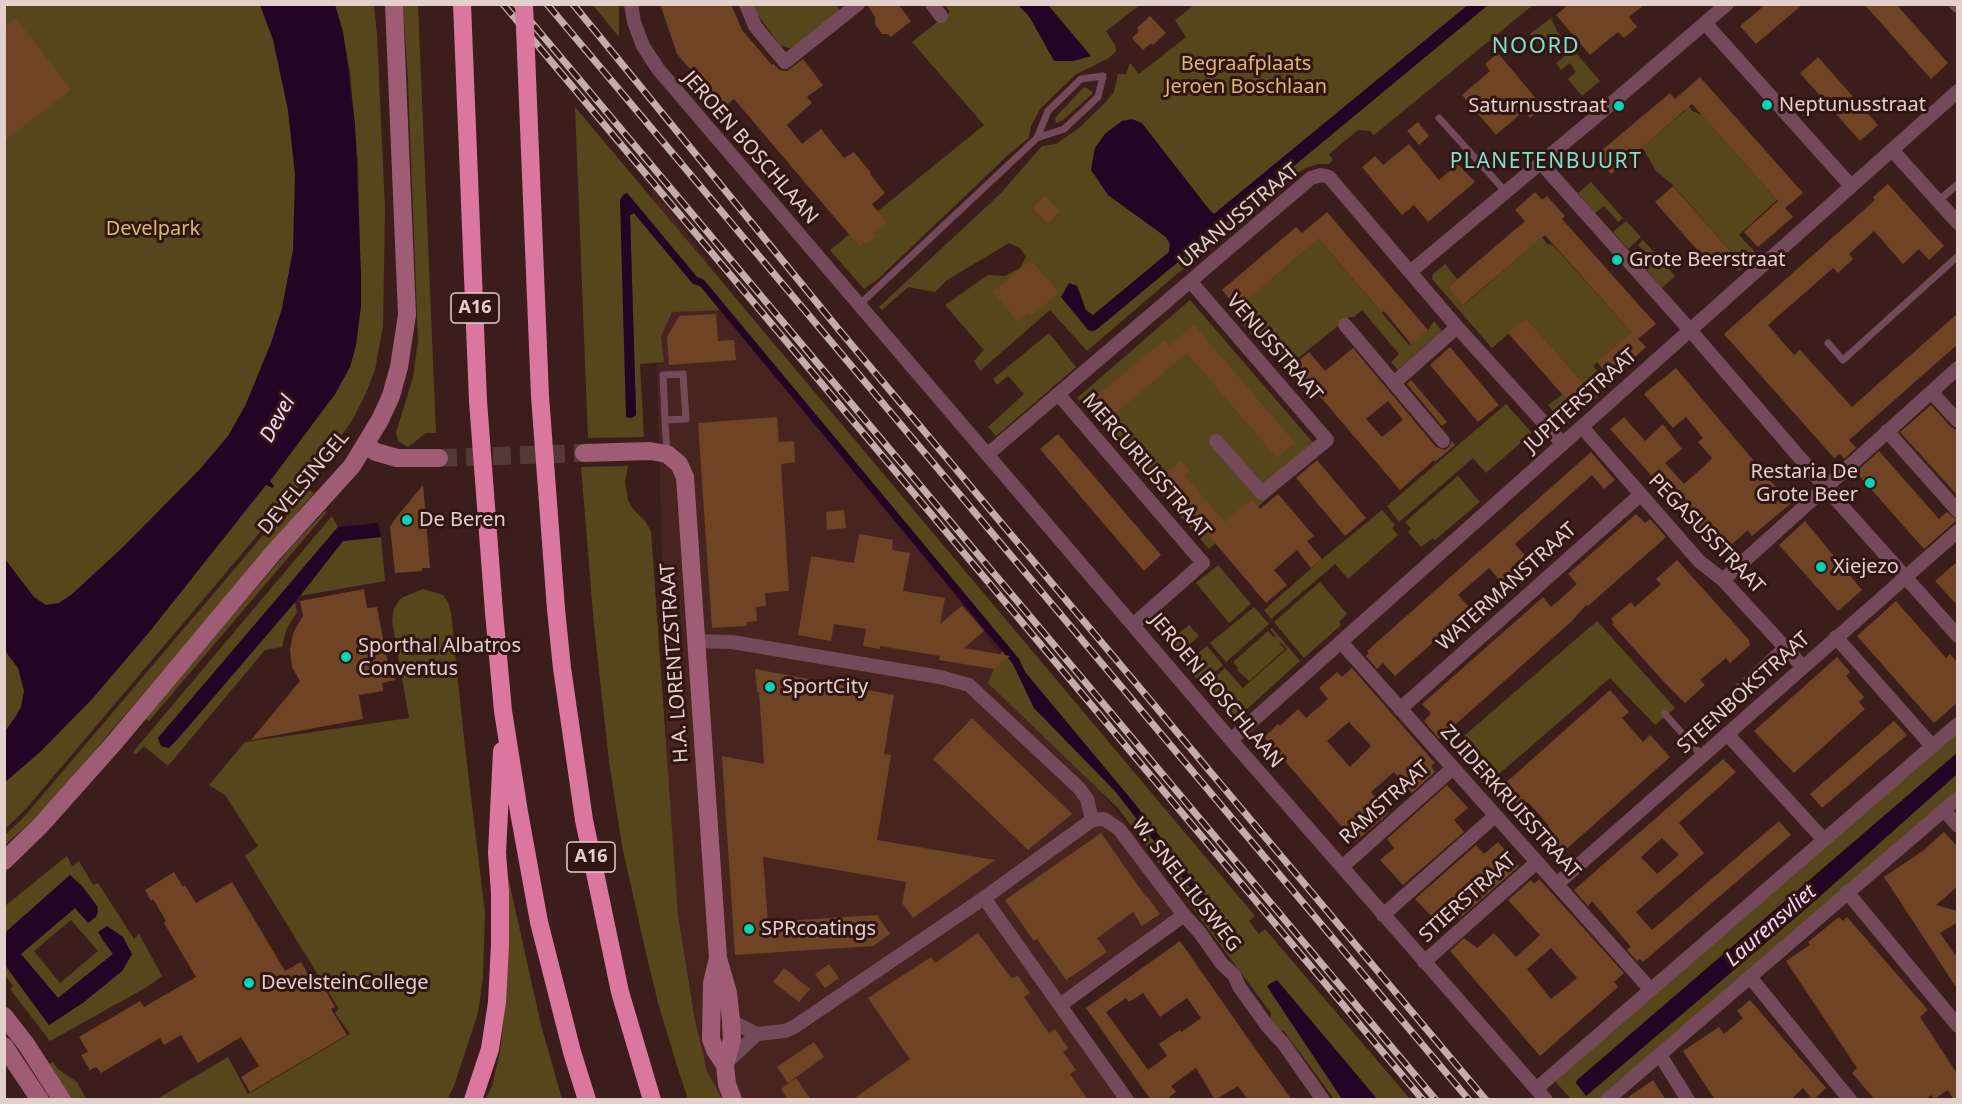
<!DOCTYPE html>
<style>
body{margin:0}
#map{position:relative;width:1962px;height:1104px;overflow:hidden;background:#3b1e1b;font-family:"Noto Sans",sans-serif}
canvas{display:block}
.frame{position:absolute;inset:0;border:6px solid #e3cfcc;pointer-events:none}
</style>
<div id="map">
<canvas width="1962" height="1104"></canvas>
<div class="frame"></div>
</div>
<script>
const ctx = document.querySelector('canvas').getContext('2d');
ctx.lineJoin = 'round';
function fill(path, color) {
  ctx.fillStyle = color;
  ctx.fill(path, 'evenodd');
}
function poly(rows) {
  const path = new Path2D();
  for (const r of rows) {
    path.moveTo(r[0], r[1]);
    for (let i = 2; i < r.length; i += 2) path.lineTo(r[i], r[i + 1]);
  }
  return path;
}
function strokePath(path, color, width, dash) {
  ctx.strokeStyle = color;
  ctx.lineWidth = width;
  ctx.lineCap = dash ? 'butt' : 'round';
  ctx.setLineDash(dash || []);
  ctx.stroke(path);
}
function drawText(font, color, halo, rows, align = 'center') {
  ctx.font = font + ' "Noto Sans",sans-serif';
  ctx.lineWidth = 6;
  ctx.setLineDash([]);
  ctx.textBaseline = 'middle';
  ctx.strokeStyle = halo;
  ctx.fillStyle = color;
  for (const [text, x, y, turn = 0] of rows) {
    ctx.save();
    ctx.translate(x, y);
    ctx.rotate((+turn || 0) * Math.PI / 180);
    ctx.textAlign = isNaN(turn) ? turn : align;
    if (halo) ctx.strokeText(text, 0, 0);
    ctx.fillText(text, 0, 0);
    ctx.restore();
  }
}
const built = poly([
 [652,187,1192,913,1069,1009,1135,1099,717,1099,700,1046,677,907,668,777]
]);
const green = poly([
 [753,4,836,5,842,13,792,49,780,45,752,7],
 [5,5,265,5,272,18,288,110,302,221,293,335,235,441,5,740],
 [335,5,374,5,377,35,385,208,383,326,375,370,366,393,353,419,339,439,25,810,5,829,5,782,40,752,92,699,150,631,266,484,272,488,270,481,335,394,350,367,356,345,361,305,358,163,350,72,343,32],
 [403,5,418,5,436,433,426,433,408,447,398,441,396,433,413,377,418,341,408,81],
 [593,5,619,5,619,37],
 [945,5,1018,5,1029,16,1055,61,1073,61,1090,56,1048,5,1140,5,1106,31,1115,45,1116,51,1109,58,1075,75,1040,109,1031,126,1029,138,1009,154,878,279,864,289,830,250,984,125,912,42,950,12],
 [1194,5,1469,5,1214,214,1122,121,1105,134,1095,148,1092,163,1108,195,1166,237,1170,244,1169,252,1093,316,1086,311,1077,286,1069,284,1093,332,1488,5,1533,5,1374,135,1370,131,1358,130,1329,154,1333,160,1329,164,1318,164,1308,167,1289,178,1087,351,1050,310,980,371,974,361,984,350,945,305,988,275,1005,276,1020,268,1026,257,1020,248,1009,243,947,280,935,292,908,287,882,310,879,307,1001,193,1042,146,1056,144,1079,128,1105,103,1114,92,1118,74,1126,74,1130,63,1139,74,1186,37,1175,20],
 [1551,18,1557,31,1600,81,1582,96,1568,79,1576,72,1570,63,1561,70,1556,63,1564,57,1555,48,1547,54,1530,34],
 [1084,87,1093,92,1091,95,1063,120,1056,123,1055,118],
 [1687,103,1692,111,1702,115,1777,200,1739,235,1757,254,1739,271,1732,262,1730,257,1733,254,1672,184,1656,171,1644,150,1640,148,1685,111,1682,107],
 [575,107,1255,916,1249,921,1259,934,1265,929,1410,1099,1377,1099,1276,980,1267,986,1342,1099,1334,1099,1284,1031,1274,1029,1270,1022,1271,1013,1118,808,988,683,1002,650,1013,664,1034,708,1115,791,1206,897,1135,804,1025,672,1019,659,704,280,697,277,627,193,626,417,631,418,636,415,630,215,634,213,693,284,700,286,720,310,672,312,661,336,664,362,640,364,644,437,588,438],
 [1591,182,1623,218,1618,222,1604,206,1595,213,1578,193],
 [1626,221,1641,237,1628,249,1613,232],
 [1542,237,1547,244,1553,245,1631,332,1593,366,1611,385,1568,423,1563,423,1548,405,1562,395,1568,401,1585,385,1526,318,1492,348,1432,279,1433,274,1445,264,1457,279,1448,287,1464,305],
 [1319,239,1409,345,1428,330,1434,321,1442,331,1398,370,1391,362,1399,354,1362,310,1354,317,1349,317,1286,368,1265,343,1258,342,1232,312],
 [1643,240,1675,276,1662,288,1645,268,1653,260,1638,245],
 [1190,300,1321,452,1209,549,1077,398],
 [1049,333,1076,367,996,436,988,427,1024,394,1008,376,997,385,993,379],
 [1506,404,1532,433,1486,473,1473,458,1399,522,1387,506],
 [628,466,625,482,628,500,633,509,645,521,651,531,678,915,695,1020,707,1071,722,1099,688,1099,678,1069,658,1003,646,953,622,846,609,761,594,625,581,467],
 [1458,476,1480,502,1435,540,1433,538,1421,547,1408,532,1411,529,1405,522],
 [304,487,314,493,44,810,5,845,5,835,24,817],
 [1382,510,1395,525,1392,528,1398,535,1348,579,1335,564,1271,619,1264,610,1322,559],
 [325,511,327,512,149,721,145,718,293,545],
 [332,516,338,527,158,738,161,746,169,748,182,734,295,602,297,612,286,630,282,647,265,650,168,766,144,746,136,754,133,752],
 [381,537,385,581,300,596,343,541],
 [1218,565,1251,604,1229,623,1196,583],
 [1320,582,1347,614,1339,622,1341,625,1304,658,1274,622],
 [423,589,443,595,448,602,451,613,464,739,485,913,483,977,478,1013,454,1086,447,1100,157,1099,228,1057,248,1094,350,1034,335,1013,339,1009,245,856,258,846,225,795,209,785,245,742,409,718,392,621,394,608,401,598],
 [1254,607,1269,624,1226,662,1210,643],
 [1597,621,1675,708,1655,725,1610,678,1499,774,1464,736],
 [1189,625,1199,636,1189,645,1197,654,1207,646,1223,665,1201,684,1167,643],
 [1272,628,1300,661,1238,717,1231,717,1204,687,1225,668,1243,688,1287,649,1280,642,1279,643,1285,649,1249,681,1237,670,1238,668,1233,662,1268,631,1274,637,1276,636,1270,629],
 [1957,731,1957,753,1576,1083,1587,1095,1809,906,1957,774,1957,791,1600,1099,1571,1099,1552,1078],
 [67,856,72,866,79,861,93,885,98,883,134,939,139,934,162,976,147,987,50,1041,10,989,13,986,5,975,5,965,49,1025,84,1002,122,971,132,954,100,937,113,954,58,998,20,954,75,908,70,875,7,931,5,936,5,906],
 [71,920,98,951,60,983,34,951],
 [506,868,541,1025,562,1099,485,1100,492,1086,500,1052,505,1006],
 [53,1062,58,1069,77,1082,86,1099,68,1099,47,1065]
]);
const water = poly([
 [1469,4,1488,5,1096,330,1089,331,1061,297,1069,283,1077,286,1086,310,1093,315,1169,252,1170,244,1166,237,1108,195,1091,170,1095,148,1105,134,1122,121,1132,119,1142,123,1211,212,1214,214],
 [260,5,335,5,343,32,355,124,361,273,361,306,356,345,350,367,335,394,270,481,274,486,273,488,266,485,150,631,92,699,40,752,5,782,5,731,16,716,21,707,24,691,18,668,5,651,5,559,34,597,46,605,59,603,71,595,123,547,201,468,228,436,245,406,271,343,282,308,293,250,295,175,288,110,273,40],
 [1018,5,1048,5,1091,56,1073,61,1054,61,1029,16],
 [627,193,697,277,704,280,1019,659,1025,672,1135,804,1206,897,1202,900,1199,899,1115,791,1034,708,1013,664,700,286,693,284,634,213,630,215,636,415,631,418,626,417,620,200,623,195],
 [378,523,381,537,343,541,295,602,182,734,169,748,161,746,158,738,338,527],
 [1957,753,1957,774,1809,906,1586,1096,1576,1083,1577,1080],
 [70,875,82,886,97,906,98,912,96,917,88,923,75,908,21,954,58,998,113,954,98,932,107,926,123,937,132,954,122,971,84,1002,49,1025,5,965,5,936,7,931],
 [1277,980,1377,1099,1342,1099,1267,986]
]);
const building = poly([
 [660,4,731,4,742,30,772,65,774,64,779,70,787,71,803,59,823,85,807,97,812,103,787,125,802,144,821,129,844,158,854,152,871,173,870,174,885,193,872,204,887,223,874,233,877,236,866,244,864,242,859,246,734,99,723,108,677,54],
 [867,4,898,4,911,21,891,37,888,34,882,34,875,24,875,17],
 [1569,4,1645,4,1629,17,1637,27,1624,38,1618,32,1590,55,1556,15],
 [1766,4,1803,4,1756,44,1740,26],
 [1864,4,1896,4,1948,63,1931,79],
 [1150,16,1166,33,1153,45,1151,43,1143,50,1132,38,1139,31,1137,28],
 [16,18,71,90,4,141,4,27],
 [1498,53,1543,107,1530,118,1524,111,1496,135,1462,95,1490,71,1485,64],
 [1818,57,1878,125,1860,141,1800,73],
 [1700,77,1803,193,1785,208,1793,217,1758,247,1744,232,1778,201,1692,104,1611,174,1595,156,1670,93,1675,99],
 [1418,122,1429,136,1419,145,1407,131],
 [1409,144,1439,180,1458,164,1475,182,1428,222,1414,205,1402,215,1362,167,1375,156,1383,165],
 [1888,184,1944,246,1929,260,1919,249,1903,264,1874,231,1849,254,1853,259,1838,273,1833,268,1768,325,1794,355,1800,350,1852,407,1958,313,1958,344,1849,440,1856,448,1844,459,1840,454,1834,458,1724,334,1875,200,1873,197],
 [1673,186,1733,254,1715,270,1655,202],
 [1535,192,1542,200,1547,196,1565,216,1562,219,1656,324,1638,339,1646,347,1611,378,1597,362,1631,332,1545,235,1463,305,1448,287,1525,221,1515,210],
 [1045,196,1060,211,1048,223,1033,208],
 [1327,212,1428,330,1411,344,1384,311,1382,313,1319,239,1237,308,1222,290,1296,227,1302,233],
 [1031,260,1059,293,1031,316,1029,313,1018,322,993,292],
 [716,314,718,341,734,340,736,360,669,365,667,337,679,316],
 [1526,318,1586,386,1568,401,1508,333],
 [1194,325,1295,443,1277,458,1187,353,1105,422,1089,403,1164,340,1169,346],
 [1450,347,1499,405,1478,422,1430,365],
 [1353,348,1436,447,1445,450,1449,447,1452,441,1455,445,1435,462,1434,460,1400,490,1293,365,1309,352,1325,371],
 [1388,401,1403,420,1382,437,1366,419],
 [1676,368,1790,504,1752,536,1748,530,1721,554,1610,429,1624,417,1645,441,1663,424,1682,449,1665,463,1684,484,1700,470,1712,458,1698,442,1703,438,1686,417,1673,428,1644,394],
 [1411,380,1447,422,1442,426,1407,384],
 [1931,405,1951,427,1958,431,1958,496,1900,432],
 [777,417,779,442,794,441,795,462,781,464,789,591,765,593,766,606,756,607,757,621,747,622,747,626,712,628,698,423],
 [1058,434,1161,555,1144,571,1040,449],
 [1879,451,1939,519,1947,512,1957,520,1924,549,1856,472],
 [1591,452,1615,480,1604,489,1592,475,1515,544,1525,556,1514,565,1517,568,1511,574,1501,582,1489,568,1458,595,1471,609,1395,676,1383,663,1377,669,1366,656,1369,653,1367,651],
 [1317,460,1366,518,1345,536,1296,478],
 [1181,461,1190,471,1185,476,1225,522,1252,499,1260,509,1278,494,1314,536,1307,541,1322,559,1311,568,1297,550,1274,570,1287,585,1266,603,1160,478],
 [423,485,430,568,422,568,422,571,395,573,390,527,395,519],
 [844,510,846,528,827,530,826,512],
 [1636,514,1645,523,1650,519,1666,537,1588,606,1586,605,1572,621,1439,739,1424,721,1431,713,1422,704,1543,597,1551,607,1557,602,1577,584,1568,574],
 [1805,521,1862,590,1838,611,1779,545],
 [859,534,893,540,892,550,910,553,903,591,945,598,940,624,962,606,974,619,984,631,964,648,1010,656,994,669,939,660,940,656,880,646,880,649,863,646,866,629,834,624,831,641,798,635,811,556,854,563],
 [1677,560,1749,640,1750,645,1730,663,1726,658,1700,680,1705,685,1685,703,1665,683,1612,624,1614,623,1611,619,1631,602,1635,607,1661,584,1656,579],
 [1958,561,1958,606,1935,581],
 [364,589,367,608,377,607,389,670,393,669,395,680,382,683,383,691,359,695,363,719,251,740,300,681,292,667,290,650,293,633,303,616,300,601],
 [1896,601,1946,658,1950,654,1958,663,1958,702,1934,723,1857,636],
 [1837,657,1850,672,1846,676,1864,697,1859,702,1865,709,1794,773,1754,731],
 [1352,668,1435,763,1431,766,1435,772,1412,793,1394,772,1371,792,1389,813,1355,842,1264,737,1278,724,1280,726,1298,709,1306,718,1328,699,1319,688,1337,672,1342,677],
 [1349,722,1371,746,1350,767,1327,741],
 [755,669,894,695,884,754,891,755,877,840,995,860,913,918,902,903,906,882,763,857,768,922,877,915,890,934,873,946,735,955,722,756,764,764,759,692,757,692],
 [1610,690,1629,712,1622,718,1643,742,1650,735,1670,757,1562,853,1542,831,1549,826,1538,813,1528,802,1521,808,1502,786],
 [972,718,1072,814,1028,850,933,759],
 [1894,721,1907,735,1822,808,1810,794],
 [1723,759,1736,772,1679,823,1704,853,1636,912,1652,930,1779,821,1791,835,1643,962,1640,959,1637,961,1627,950,1631,947,1592,901,1588,906,1574,890],
 [1662,838,1679,855,1657,874,1641,857],
 [1447,785,1468,808,1454,820,1464,832,1403,885,1380,860,1394,848,1387,839],
 [1944,832,1958,847,1958,886,1936,905,1958,911,1958,922,1940,933,1958,959,1958,990,1884,877,1924,850],
 [1101,833,1146,897,1147,896,1160,914,1142,926,1133,912,1097,938,1107,952,1066,980,1037,939,1034,941,1005,900],
 [1498,842,1519,866,1459,919,1450,910,1437,922,1415,899,1476,845,1484,854],
 [174,872,183,887,185,885,196,903,232,882,285,971,301,962,319,992,325,989,335,1007,331,1009,347,1035,250,1092,241,1077,259,1066,241,1037,198,1063,181,1035,164,1045,160,1038,101,1073,96,1067,90,1070,81,1055,88,1052,79,1037,140,1001,144,1007,196,977,164,923,166,921,153,899,151,901,145,890],
 [1539,879,1624,973,1614,982,1618,987,1540,1056,1450,951,1464,938,1477,948,1494,933,1516,957,1540,935,1508,900,1531,880,1534,884],
 [1551,948,1577,978,1551,999,1527,969],
 [1839,917,1843,921,1847,917,1928,1010,1920,1017,1958,1075,1958,1100,1954,1100,1948,1090,1934,1099,1931,1095,1924,1100,1875,1100,1852,1073,1857,1068,1786,961,1810,945,1808,942],
 [978,933,1011,978,1018,976,1030,993,1024,997,1049,1033,1055,1029,1068,1048,1063,1052,1076,1070,1070,1074,1088,1100,852,1100,910,1059,868,998,931,957,935,963],
 [1180,941,1249,1040,1292,1100,1248,1100,1238,1086,1215,1100,1196,1068,1171,1086,1176,1092,1165,1100,1151,1100,1103,1032,1086,1008],
 [1143,993,1160,1017,1187,998,1201,1018,1182,1032,1180,1030,1159,1044,1167,1056,1148,1070,1106,1012,1126,998,1129,1002],
 [829,964,839,978,825,988,815,974],
 [784,968,810,989,799,1002,773,982],
 [1750,1000,1826,1088,1813,1100,1803,1088,1790,1100,1715,1100,1683,1051,1719,1027,1724,1034,1743,1018,1737,1011],
 [814,1042,824,1057,788,1083,777,1067],
 [796,1078,811,1100,788,1100,781,1089],
 [1653,1080,1666,1100,1624,1100]
]);
const secondaryTunnel = poly([
 [439,458,584,453]
]);
const lane = poly([
 [1439,118,1506,192],
 [1938,201,1958,184],
 [859,305,1037,138,1064,129,1098,97,1103,76,1081,79,1048,111,1037,138],
 [1828,343,1843,360,1958,256],
 [665,420,686,419,683,374,663,375,665,420,667,454],
 [1739,687,1783,645],
 [1665,714,1702,756]
]);
const street = poly([
 [631,4,634,22,643,46,658,69,1231,740,1546,1100],
 [746,4,755,26,785,62,858,4],
 [932,4,941,16],
 [1956,4,1958,6],
 [1705,23,1851,186],
 [1892,150,1958,223],
 [1541,163,1690,330,1825,487,1958,636],
 [1410,272,1598,115,1727,4],
 [1191,282,1327,440,1262,493,1216,441],
 [1345,325,1394,383,1457,327],
 [1394,383,1443,441],
 [1931,392,1958,421],
 [1059,395,1203,563,1134,624],
 [1582,427,1699,561,1723,580,1803,667],
 [1887,431,1958,511],
 [988,454,1311,178,1321,175,1329,177,1457,327,1563,444],
 [1723,580,1958,368],
 [1836,637,1932,746],
 [696,641,732,642,940,677,969,685,1079,788,1087,799,1092,820],
 [1341,642,1650,989],
 [1400,709,1640,495],
 [1727,734,1824,840],
 [1231,740,1958,91],
 [1944,810,1958,826],
 [1092,820,1104,819,1119,829,1184,915,1200,933,1222,964,1234,975,1240,988,1268,1027,1283,1043,1323,1100],
 [1342,867,1453,768],
 [1557,884,1958,531],
 [1847,892,1958,1026],
 [984,898,1127,1100],
 [1383,915,1495,816],
 [1424,962,1537,862],
 [1750,977,1850,1100],
 [1060,1005,1184,915],
 [731,1021,757,1034,785,1031,794,1027,984,898,1092,820],
 [1660,1055,1688,1100],
 [726,1063,757,1034],
 [1536,1089,1958,724],
 [1607,1100,1958,798]
]);
const secondary = poly([
 [366,446,376,452,397,458,439,458],
 [584,453,650,451,667,454,679,464,685,477,718,958,728,993,731,1021,732,1039,725,1065],
 [4,861,41,825,114,743,274,552,352,466,380,420,391,396,399,367,407,315,394,4],
 [717,962,712,983,711,1039,715,1050,725,1065,727,1084,733,1100],
 [4,1016,26,1044,62,1100],
 [4,1046,40,1100]
]);
const highway = poly([
 [556,609,562,668,584,820,620,992,652,1100],
 [494,612,503,711,519,812,539,922,572,1052,587,1100],
 [473,1100,490,1049,497,1002,500,945,500,892,497,853,502,751]
]);
const rail = poly([
 [503,4,1423,1100],
 [516,4,1436,1100],
 [547,4,1469,1100],
 [573,4,840,331,1486,1100]
]);
const highwayBridge = poly([
 [462,4,478,401,494,612],
 [524,4,540,396,556,609]
]);
const markers = [
 [1767,105,6,"#03d5b6"],
 [1619,106,6,"#03d5b6"],
 [1617,260,6,"#03d5b6"],
 [1870,483,6,"#03d5b6"],
 [407,520,6,"#03d5b6"],
 [1821,567,6,"#03d5b6"],
 [346,657,6,"#03d5b6"],
 [770,687,6,"#03d5b6"],
 [749,929,6,"#03d5b6"],
 [249,983,6,"#03d5b6"]
];
const shields = [
 [475,308,48],
 [591,857,48]
];
const shieldNames = [
 ["A16",475,308],
 ["A16",591,857]
];
const parkNames = [
 ["Begraafplaats",1246,64],
 ["Jeroen Boschlaan",1246,87],
 ["Develpark",153,229]
];
const poiNames = [
 ["Neptunusstraat",1779,105],
 ["Saturnusstraat",1607,106,"right"],
 ["Grote Beerstraat",1629,260],
 ["Restaria De",1858,472,"right"],
 ["Grote Beer",1858,495,"right"],
 ["De Beren",419,520],
 ["Xiejezo",1833,567],
 ["Sporthal Albatros",358,646],
 ["Conventus",358,669],
 ["SportCity",782,687],
 ["SPRcoatings",761,929],
 ["DevelsteinCollege",261,983]
];
const streetNames = [
 ["JEROEN BOSCHLAAN",750,148,49],
 ["URANUSSTRAAT",1239,216,-40],
 ["VENUSSTRAAT",1274,348,49],
 ["JUPITERSTRAAT",1581,401,-42],
 ["MERCURIUSSTRAAT",1146,466,49],
 ["DEVELSINGEL",304,483,-50],
 ["PEGASUSSTRAAT",1706,534,46],
 ["WATERMANSTRAAT",1507,587,-42],
 ["H.A. LORENTZSTRAAT",675,663,-94],
 ["JEROEN BOSCHLAAN",1216,691,50],
 ["STEENBOKSTRAAT",1744,693,-42],
 ["ZUIDERKRUISSTRAAT",1510,802,48],
 ["RAMSTRAAT",1385,803,-42],
 ["W. SNELLIUSWEG",1186,885,52],
 ["STIERSTRAAT",1468,898,-42]
];
const neighbourhoodNames = [
 ["PLANETENBUURT",1546,162]
];
const waterNames = [
 ["Devel",278,419,-61],
 ["Laurensvliet",1771,926,-41]
];
const quarterNames = [
 ["NOORD",1536,47]
];
fill(built, '#482421');
fill(green, '#57461c');
fill(water, '#230425');
fill(building, '#6e4425');
strokePath(secondaryTunnel, '#543936', 18, [18, 9]);
strokePath(lane, '#744a5a', 7);
strokePath(street, '#744a5a', 14);
strokePath(secondary, '#9e5c75', 18);
strokePath(highway, '#db769e', 18);
strokePath(rail, '#c3adaa', 7);
strokePath(rail, '#301512', 4.5, [14]);
strokePath(highwayBridge, '#db769e', 18);
for (const [x, y, r, color] of markers) {
  const dot = new Path2D();
  dot.arc(x, y, r, 0, 2 * Math.PI);
  ctx.fillStyle = color;
  ctx.fill(dot);
  strokePath(dot, '#301512', 2);
}
for (const [x, y, w] of shields) {
  const box = new Path2D();
  box.roundRect(x - w / 2, y - 15, w, 30, 4.5);
  ctx.fillStyle = '#301512';
  ctx.fill(box);
  strokePath(box, '#e3cfcc', 1.5);
}
drawText('bold 18px', '#e3cfcc', null, shieldNames);
drawText('20px', '#dbba6d', '#301512', parkNames);
drawText('20px', '#e3cfcc', '#301512', poiNames, 'left');
drawText('20px', '#e3cfcc', '#301512', streetNames);
ctx.letterSpacing = '1.5px';
drawText('21px', '#7ee1cb', '#301512', neighbourhoodNames);
ctx.letterSpacing = '0px';
drawText('italic 21px', '#fad6fa', '#301512', waterNames);
ctx.letterSpacing = '1.5px';
drawText('22px', '#7ee1cb', '#301512', quarterNames);
ctx.letterSpacing = '0px';
</script>
